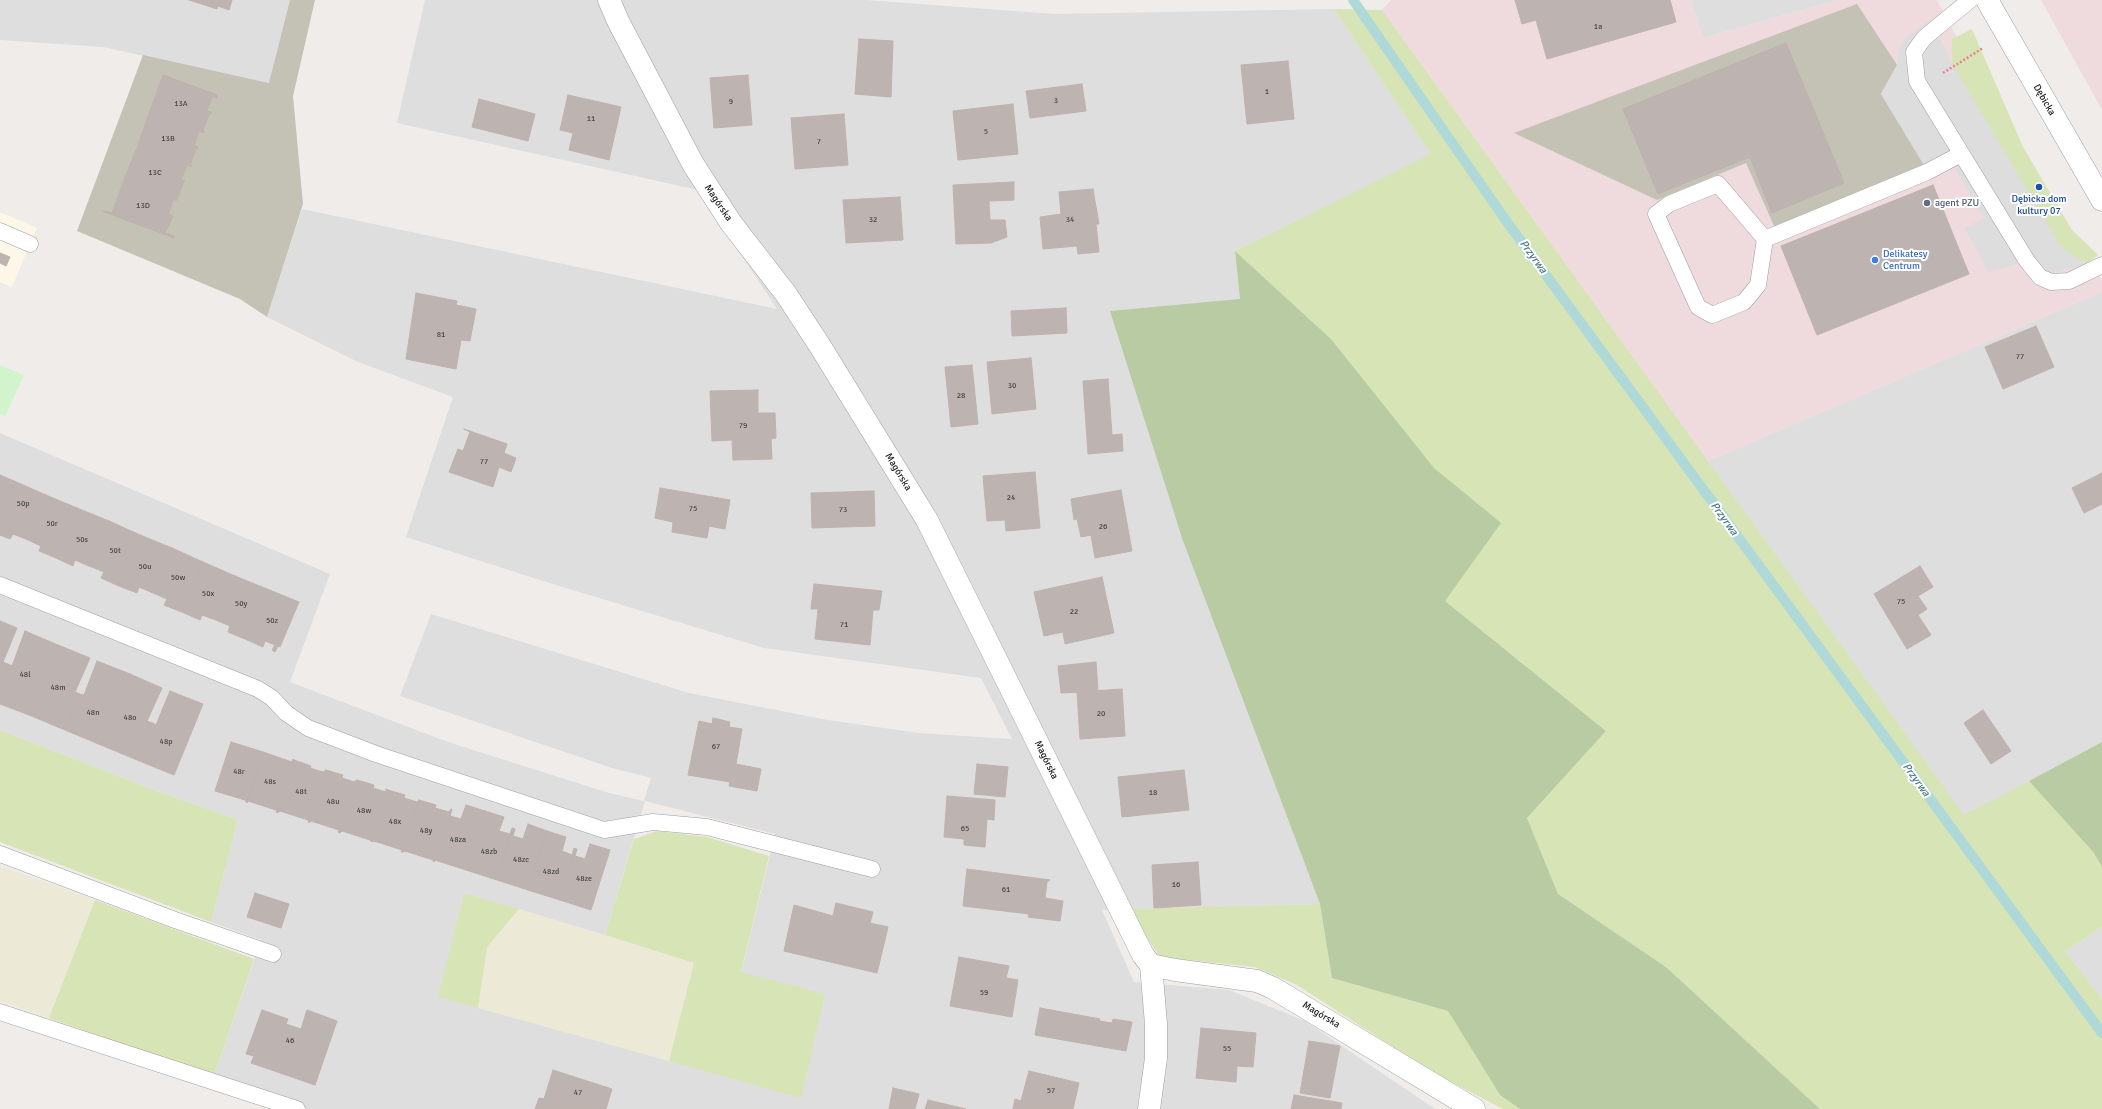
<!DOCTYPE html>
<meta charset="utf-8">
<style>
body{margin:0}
canvas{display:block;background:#f0ece9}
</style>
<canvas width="2102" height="1109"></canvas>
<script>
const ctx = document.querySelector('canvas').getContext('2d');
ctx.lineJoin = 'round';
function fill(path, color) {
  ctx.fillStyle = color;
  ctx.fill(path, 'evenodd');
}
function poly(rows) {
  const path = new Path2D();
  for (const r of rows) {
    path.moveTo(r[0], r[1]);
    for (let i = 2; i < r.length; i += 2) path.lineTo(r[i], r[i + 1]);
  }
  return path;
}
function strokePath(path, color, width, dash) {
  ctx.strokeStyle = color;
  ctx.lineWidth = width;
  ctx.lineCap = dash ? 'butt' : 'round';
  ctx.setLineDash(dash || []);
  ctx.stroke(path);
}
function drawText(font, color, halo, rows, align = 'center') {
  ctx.font = font + ' Signika,sans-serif';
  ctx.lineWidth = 4;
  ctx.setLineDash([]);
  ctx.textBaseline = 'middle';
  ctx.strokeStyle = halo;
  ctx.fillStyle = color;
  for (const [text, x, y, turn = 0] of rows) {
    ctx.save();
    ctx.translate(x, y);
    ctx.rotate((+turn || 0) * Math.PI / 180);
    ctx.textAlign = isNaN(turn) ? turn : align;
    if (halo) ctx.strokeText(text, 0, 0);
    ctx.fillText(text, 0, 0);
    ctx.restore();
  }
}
const residential = poly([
 [0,0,290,0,270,83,103,47,0,40],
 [425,0,866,0,1055,14,1334,9,1432,154,1235,251,1240,299,1183,541,1320,904,1102,910,1134,982,1229,990,1305,1021,1435,1109,277,1109,214,1076,261,940,211,922,238,820,154,790,0,730,0,433,330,574,290,682,448,742,609,793,644,801,651,778,612,768,400,696,431,614,689,693,828,720,919,733,1012,739,981,678,764,648,543,581,406,537,453,397,358,362,267,317,302,209,777,309,698,190,397,123],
 [645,801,775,834,741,973,801,1097,439,997,464,893,605,935],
 [1691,0,1838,0,1703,38],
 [2102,292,2102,742,1964,816,1708,461],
 [2102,927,2102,999,2065,951]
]);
const commercial = poly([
 [1391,0,1691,0,1703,38,1838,0,1937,0,2069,249,2083,256,2102,280,2102,292,1708,461,1382,10],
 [2041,0,2102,0,2102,108,2101,108]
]);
const education = poly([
 [0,212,37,228,12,287,0,282]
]);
const construction = poly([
 [290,0,315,0,293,96,303,204,267,317,240,299,77,231,143,55,269,83],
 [1857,4,1897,65,1881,94,1924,165,1775,228,1746,163,1657,200,1514,133]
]);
const farmland = poly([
 [0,866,95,900,49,1018,0,1001],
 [519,909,694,963,669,1061,478,1008,487,947]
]);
const grass = poly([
 [1334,9,1382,10,1964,815,2029,781,2094,853,2102,867,2102,927,2065,951,2102,999,2102,1109,1820,1109,1666,967,1558,894,1527,818,1606,731,1445,601,1445,484,1331,339,1235,251,1431,154],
 [1972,29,2023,147,2072,230,2098,255,2086,264,2061,247,1952,64,1952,39],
 [0,730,154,790,238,820,211,922,0,842],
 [657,831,707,837,769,856,741,972,825,994,801,1098,669,1061,694,963,605,935,634,839],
 [464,893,519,909,487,947,478,1008,438,997],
 [95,900,254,959,214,1076,49,1018],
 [1320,904,1332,978,1448,1011,1500,1095,1520,1109,1503,1109,1432,1072,1297,985,1255,967,1160,957,1128,909]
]);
const forest = poly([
 [1235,251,1331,339,1434,468,1501,523,1445,601,1606,731,1527,818,1558,894,1666,967,1820,1109,1520,1109,1500,1095,1448,1011,1332,978,1320,904,1183,541,1110,311,1240,299],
 [2102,742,2102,867,2094,853,2029,781]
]);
const park = poly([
 [0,365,24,375,5,417,0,414]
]);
const parking = poly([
 [1931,20,1954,67,2061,247,2086,264,2040,277,2027,261,1988,272,1965,228,1984,218,1950,160,1924,165,1881,94,1897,65,1899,51,1902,42,1908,36]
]);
const stream = poly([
 [1353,0,1507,222,2102,1033]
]);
const building = poly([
 [189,0,232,0,229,10,218,6,217,9,189,0],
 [1515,0,1670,0,1676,22,1547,59,1536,20,1522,24,1515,0],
 [859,39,893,41,891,97,855,94,859,39],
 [1786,43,1844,183,1772,213,1750,157,1658,194,1623,109,1786,43],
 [1288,61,1294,119,1247,124,1241,65,1288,61],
 [163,75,217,95,217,98,212,96,207,111,211,112,211,114,209,114,203,130,150,111,163,75],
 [748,75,752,125,714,128,710,78,748,75],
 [1082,84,1086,111,1030,118,1026,91,1082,84],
 [568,95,621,107,609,160,569,150,573,133,560,130,568,95],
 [479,99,535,114,528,141,472,127,479,99],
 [1013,104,1018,154,958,160,953,111,1013,104],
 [150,111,204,131,204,133,199,131,194,145,198,147,198,149,196,148,190,165,138,145,150,111],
 [844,114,848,165,795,169,791,118,844,114],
 [138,145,192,165,191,167,187,165,181,180,185,181,183,183,177,199,124,180,138,145],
 [124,180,178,200,173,200,168,214,173,216,165,233,175,236,174,238,102,211,112,213,124,180],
 [1014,182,1014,200,989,201,990,220,1005,220,1007,237,991,243,956,244,953,185,1014,182],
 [1933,185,1969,274,1817,335,1781,246,1933,185],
 [1093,189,1099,224,1096,224,1099,252,1078,254,1077,246,1043,249,1040,217,1061,214,1059,192,1093,189],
 [900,197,903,240,846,243,843,200,900,197],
 [0,253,10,257,6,266,0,263,0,253],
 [416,293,457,301,456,305,476,309,470,341,461,340,456,369,406,359,416,293],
 [1066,308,1067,333,1012,336,1011,311,1066,308],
 [2036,326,2054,367,2003,389,1985,347,2036,326],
 [1031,358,1036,409,992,414,987,362,1031,358],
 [972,365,978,424,951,427,945,367,972,365],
 [1108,379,1112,435,1122,434,1123,451,1088,454,1083,381,1108,379],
 [758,390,758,413,775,413,776,438,771,439,772,459,733,460,732,440,712,441,710,391,758,390],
 [464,429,507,444,504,453,516,458,511,472,499,467,493,487,449,472,458,449,463,451,470,432,464,429],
 [1035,472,1040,528,1006,531,1005,520,987,521,983,476,1035,472],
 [2102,473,2102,504,2084,513,2072,488,2102,473],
 [0,475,14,481,0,513,0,475],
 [14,481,46,495,26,539,13,534,10,539,0,535,0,513,14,481],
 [660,488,730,500,725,529,709,526,707,538,672,532,673,522,655,518,660,488],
 [1121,490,1132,551,1095,558,1091,535,1081,537,1077,519,1074,520,1071,499,1121,490],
 [874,491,875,526,812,528,811,493,874,491],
 [46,495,77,508,56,558,39,551,41,546,26,539,46,495],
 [77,508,109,521,89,566,75,560,73,566,56,558,77,508],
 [109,521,140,535,119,586,101,578,104,572,89,566,109,521],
 [140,535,172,548,153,593,139,587,137,593,119,586,140,535],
 [172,548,203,562,182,612,164,605,167,599,153,593,172,548],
 [203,562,235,576,216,620,202,615,200,620,182,612,203,562],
 [1920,566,1933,587,1918,596,1927,609,1918,615,1931,635,1907,649,1874,594,1920,566],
 [235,576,267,589,245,639,228,632,230,626,216,620,235,576],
 [1102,577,1114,633,1065,644,1063,632,1044,636,1034,592,1102,577],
 [814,584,882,591,879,610,873,610,870,645,815,639,818,609,811,609,814,584],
 [267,589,299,602,280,647,278,646,275,652,272,650,275,645,265,641,263,647,245,639,267,589],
 [0,621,17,628,3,662,8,664,0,683,0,621],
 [25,631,58,645,29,715,0,704,0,683,8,664,12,666,25,631],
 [58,645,90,658,75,692,80,694,65,730,29,715,58,645],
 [97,661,130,674,101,745,65,730,80,694,84,695,97,661],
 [1096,662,1098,691,1061,693,1058,666,1096,662],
 [130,674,162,688,147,721,152,723,137,760,101,745,130,674],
 [1122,689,1125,736,1080,739,1077,692,1122,689],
 [170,691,203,704,174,775,137,760,152,723,156,725,170,691],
 [1983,710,2011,751,1991,764,1964,723,1983,710],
 [713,718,730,722,729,727,742,729,736,764,761,769,757,791,729,786,730,782,688,775,699,721,712,724,713,718],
 [231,742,263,752,247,803,245,800,215,791,231,742],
 [263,752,292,762,293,759,294,760,277,813,276,810,248,801,247,803,263,752],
 [294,760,311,766,310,768,323,772,326,770,309,823,308,820,280,811,277,813,294,760],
 [977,764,1008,767,1005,797,974,794,977,764],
 [326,770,343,775,342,778,354,782,357,780,340,833,338,832,339,830,311,821,309,823,326,770],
 [1184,770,1189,810,1122,817,1118,777,1184,770],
 [357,780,374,785,373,788,386,792,386,789,388,790,372,842,370,840,342,831,340,833,357,780],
 [388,790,405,795,404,798,417,802,419,800,403,852,401,852,402,850,374,841,372,842,388,790],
 [947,796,995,800,994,820,987,819,985,847,964,845,964,839,944,837,947,796],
 [419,800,436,805,435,808,449,812,451,809,434,862,433,860,405,851,403,852,419,800],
 [466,805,485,811,466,870,435,860,434,862,451,809,452,809,450,816,461,819,466,805],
 [485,811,504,817,499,831,510,834,512,828,513,828,497,880,466,870,485,811],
 [528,824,547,831,528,890,497,880,513,828,515,829,513,836,523,839,528,824],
 [547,831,566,837,562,851,572,855,574,848,576,849,560,900,528,890,547,831],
 [590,844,610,850,591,910,560,900,576,849,577,849,575,856,585,859,590,844],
 [1198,862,1201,905,1154,908,1152,865,1198,862],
 [967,869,1050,880,1047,882,1045,898,1063,901,1060,921,1028,917,1029,914,963,906,967,869],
 [255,893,289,904,281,928,247,917,255,893],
 [836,903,873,912,870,923,888,927,877,973,784,951,794,905,833,916,836,903],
 [959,957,1009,966,1006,978,1018,980,1012,1017,950,1006,959,957],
 [1040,1008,1100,1019,1099,1021,1112,1023,1113,1019,1132,1022,1126,1051,1035,1035,1040,1008],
 [262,1010,288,1019,286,1024,301,1029,307,1010,337,1021,315,1085,251,1063,254,1056,246,1054,262,1010],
 [1201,1028,1256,1033,1253,1067,1237,1066,1236,1082,1196,1078,1201,1028],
 [1309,1041,1340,1046,1330,1098,1300,1093,1309,1041],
 [553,1070,612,1089,606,1109,535,1109,539,1098,544,1099,553,1070],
 [1029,1071,1079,1083,1073,1109,1013,1109,1015,1099,1021,1101,1029,1071],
 [893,1088,919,1094,915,1109,889,1109,893,1088],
 [1294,1095,1342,1103,1341,1109,1291,1109,1294,1095],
 [928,1100,966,1109,925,1109,928,1100]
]);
const path = poly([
 [1943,73,1983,48]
]);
const service = poly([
 [1970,0,1924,38,1914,52,1917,81,2027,261,2040,277,2051,282,2069,281,2102,265],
 [0,231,30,244],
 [1765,239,1718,184,1669,204,1656,214,1698,307,1712,315,1744,302,1758,285,1765,239,1927,172,1961,154],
 [0,585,258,689,272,698,286,713,308,728,376,754,604,830,653,822,707,827,872,869],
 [0,854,175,920,273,954],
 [0,1012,297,1109]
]);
const minor = poly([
 [609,0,618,21,693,164,731,223,786,294,820,346,927,520,1143,955,1151,965,1175,970,1257,981,1273,988,1474,1109],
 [1149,1109,1156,1058,1156,1024,1151,965]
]);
const tertiary = poly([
 [1987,0,2102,200]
]);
const markers = [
 [2039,187,4,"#1a4fb4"],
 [1927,203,4,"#5c6f8a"],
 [1875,260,4,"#3f7fe0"]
];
const numberNames = [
 ["1a",1598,27],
 ["1",1267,92],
 ["3",1056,101],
 ["9",731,102],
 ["13A",181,104],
 ["11",591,119],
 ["5",986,132],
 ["13B",168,139],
 ["7",819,142],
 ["13C",155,173],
 ["13D",143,206],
 ["32",873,220],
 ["34",1070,220],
 ["81",441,335],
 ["77",2020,357],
 ["30",1012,386],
 ["28",961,396],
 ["79",743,426],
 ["77",484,462],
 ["24",1011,498],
 ["50p",23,504],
 ["75",693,509],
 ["73",843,510],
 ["50r",52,524],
 ["26",1103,527],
 ["50s",82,540],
 ["50t",115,551],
 ["50u",145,567],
 ["50w",178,578],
 ["50x",208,594],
 ["75",1901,602],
 ["50y",241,604],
 ["22",1074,612],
 ["50z",272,621],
 ["71",844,625],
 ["48l",25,675],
 ["48m",58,688],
 ["48n",93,713],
 ["20",1101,714],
 ["48o",130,718],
 ["48p",166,742],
 ["67",716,747],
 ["48r",239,772],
 ["48s",270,782],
 ["48t",301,792],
 ["18",1153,793],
 ["48u",333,802],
 ["48w",364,811],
 ["48x",395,822],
 ["65",965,829],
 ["48y",426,831],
 ["48za",458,840],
 ["48zb",489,852],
 ["48zc",521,860],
 ["48zd",551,872],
 ["48ze",584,879],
 ["16",1176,885],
 ["61",1006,890],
 ["59",984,993],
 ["46",290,1041],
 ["55",1227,1049],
 ["57",1051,1091],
 ["47",578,1093]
];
const streetNames = [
 ["Dębicka",2044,100,60],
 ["Magórska",718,203,56],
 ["Magórska",898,472,59],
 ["Magórska",1046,760,64],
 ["Magórska",1321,1015,31]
];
const transitNames = [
 ["Dębicka dom",2039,199],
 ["kultury 07",2039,211]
];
const serviceNames = [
 ["agent PZU",1935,203]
];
const shopNames = [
 ["Delikatesy",1883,254],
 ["Centrum",1883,266]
];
const waterNames = [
 ["Przyrwa",1533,257,54],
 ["Przyrwa",1724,519,54],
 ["Przyrwa",1916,780,54]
];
fill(residential, '#dfdede');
fill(commercial, '#efdade');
fill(education, '#fcf7e6');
fill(construction, '#c4c1b5');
fill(farmland, '#ece9d7');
fill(grass, '#d7e4b5');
fill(forest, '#b8cba2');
fill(park, '#d2f4cc');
fill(parking, '#ddd');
strokePath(stream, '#afd8d8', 10);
fill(building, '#bdb4b2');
strokePath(building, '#c0b1ad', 1);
strokePath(service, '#9e9e9e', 17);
strokePath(minor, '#9e9e9e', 23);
strokePath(tertiary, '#9e9e9e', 23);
strokePath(path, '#ea808d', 2.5, [2, 2]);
strokePath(service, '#fff', 16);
strokePath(minor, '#fff', 22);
strokePath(tertiary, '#fff', 22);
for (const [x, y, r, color] of markers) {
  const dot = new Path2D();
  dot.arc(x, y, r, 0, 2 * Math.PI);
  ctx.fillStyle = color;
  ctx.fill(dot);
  strokePath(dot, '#fff', 1.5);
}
drawText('8px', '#484645', null, numberNames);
drawText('10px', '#212121', '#fff', streetNames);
drawText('10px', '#164399', '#fff', transitNames);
drawText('10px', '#4e5e75', '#fff', serviceNames, 'left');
drawText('10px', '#366cbe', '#fff', shopNames, 'left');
drawText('italic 11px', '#497789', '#fff', waterNames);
</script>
